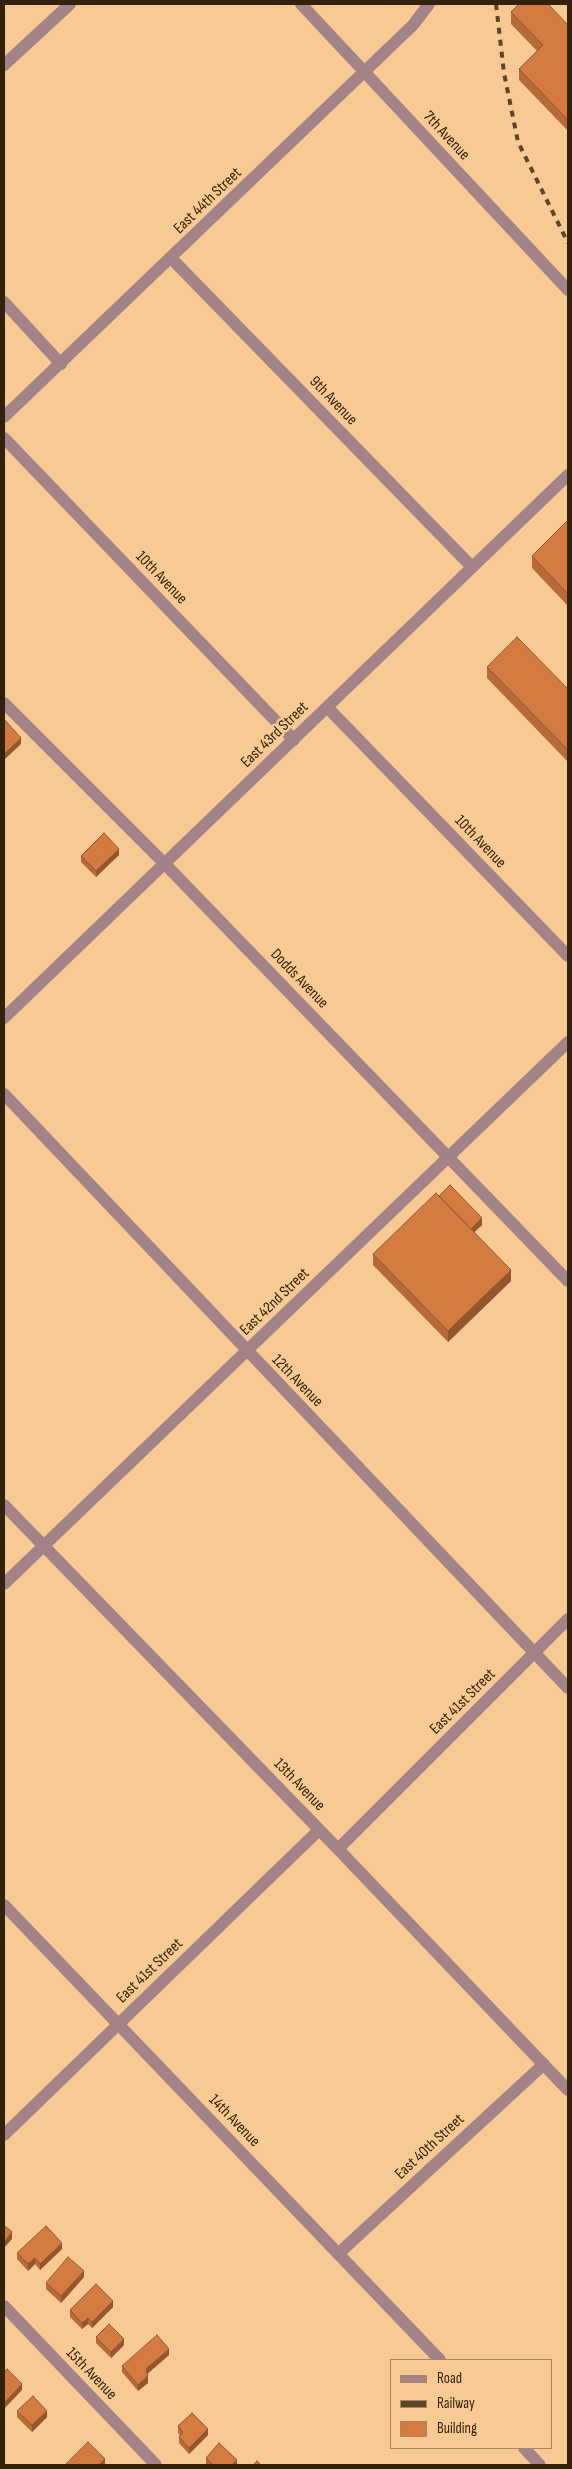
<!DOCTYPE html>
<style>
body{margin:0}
#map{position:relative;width:572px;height:2469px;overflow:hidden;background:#f8ca93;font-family:"Sofia Sans Condensed",sans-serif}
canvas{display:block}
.frame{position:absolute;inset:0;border:5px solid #33220b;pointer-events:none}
.legend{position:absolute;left:390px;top:2359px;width:162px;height:90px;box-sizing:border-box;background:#f8ca93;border:1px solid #a9875d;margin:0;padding:6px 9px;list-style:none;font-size:15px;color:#33220b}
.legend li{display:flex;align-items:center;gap:10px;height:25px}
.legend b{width:25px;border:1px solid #a9875d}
</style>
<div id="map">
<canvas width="572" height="2469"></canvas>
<div class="frame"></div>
<ul class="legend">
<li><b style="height:6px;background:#a38387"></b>Road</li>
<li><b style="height:6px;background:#5c4528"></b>Railway</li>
<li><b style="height:14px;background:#d47b42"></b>Building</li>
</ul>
</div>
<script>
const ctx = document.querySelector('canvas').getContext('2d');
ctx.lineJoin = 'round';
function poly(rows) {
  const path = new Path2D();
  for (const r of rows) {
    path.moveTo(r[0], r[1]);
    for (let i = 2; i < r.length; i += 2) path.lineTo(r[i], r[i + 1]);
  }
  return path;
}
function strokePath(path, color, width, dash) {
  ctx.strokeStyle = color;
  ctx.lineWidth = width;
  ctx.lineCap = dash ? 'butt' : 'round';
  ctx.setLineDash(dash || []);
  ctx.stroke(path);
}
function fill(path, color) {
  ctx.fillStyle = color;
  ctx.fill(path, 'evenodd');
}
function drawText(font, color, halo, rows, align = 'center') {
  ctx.font = font + ' "Sofia Sans Condensed",sans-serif';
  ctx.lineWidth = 5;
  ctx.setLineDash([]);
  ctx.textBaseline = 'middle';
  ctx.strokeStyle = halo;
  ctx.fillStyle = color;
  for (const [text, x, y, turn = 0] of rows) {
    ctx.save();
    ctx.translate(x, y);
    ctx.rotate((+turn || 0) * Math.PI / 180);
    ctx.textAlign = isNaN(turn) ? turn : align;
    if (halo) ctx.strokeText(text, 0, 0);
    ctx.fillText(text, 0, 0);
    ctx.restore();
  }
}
const minor = poly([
 [301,4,568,290],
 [4,65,70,4],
 [171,258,472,567],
 [4,302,61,364],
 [4,417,413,25,429,4],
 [4,438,294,740],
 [327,707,568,956],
 [4,1018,568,475],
 [4,1094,568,1688],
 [4,1505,338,1849,568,2090],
 [4,1584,568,1042],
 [338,1849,568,1619],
 [4,1905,440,2360],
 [4,2135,319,1830],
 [338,2254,544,2064],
 [4,2306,156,2465],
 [524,2448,540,2465]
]);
const tertiary = poly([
 [4,703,164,863,568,1281]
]);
const rail = poly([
 [496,4,504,73,518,142,568,243]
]);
const wall = poly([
 [511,12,568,25,568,131,519,80,519,69,537,51,511,24],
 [568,520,568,606,532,568,532,556],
 [487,667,568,689,568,762,487,678],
 [119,855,96,877,81,862,81,856],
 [439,1196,482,1225,474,1232,511,1281,448,1342,373,1265,373,1254],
 [62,2249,40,2270,35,2264,28,2271,17,2259,17,2253],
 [84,2277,61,2303,46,2289,46,2283],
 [113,2307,92,2328,88,2324,82,2329,70,2317,70,2310],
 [96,2337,124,2345,111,2358,96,2343],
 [169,2355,147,2374,148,2383,138,2391,122,2372,122,2366],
 [17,2411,47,2417,32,2432,17,2417],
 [178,2426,208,2435,189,2454,179,2443,179,2437,180,2435,178,2433],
 [206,2458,237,2465,207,2465,206,2464]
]);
const shadedWall = poly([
 [21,738,21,744,4,760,4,754],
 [119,849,119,855,96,877,96,871],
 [482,1218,482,1225,468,1238,468,1231],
 [511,1270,511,1281,448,1342,448,1331],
 [12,2232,12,2239,4,2248,4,2242],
 [62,2243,62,2249,40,2270,40,2264],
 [35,2258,35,2264,28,2271,28,2264],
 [84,2271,84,2277,61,2303,61,2296],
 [113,2301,113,2307,92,2328,92,2322],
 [88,2318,88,2324,82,2329,82,2323],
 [124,2339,124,2345,111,2358,111,2352],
 [169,2349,169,2355,146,2375,146,2369],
 [148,2376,148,2383,138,2391,138,2385],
 [22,2384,22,2390,4,2409,4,2403],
 [47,2411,47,2417,32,2432,32,2425],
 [208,2429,208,2435,189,2454,189,2448],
 [105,2459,105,2465,99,2465],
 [237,2460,237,2465,232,2465]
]);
const building = poly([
 [519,4,548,4,568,25,568,120,519,69,543,45,511,12,519,4],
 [568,520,568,594,532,556,568,520],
 [517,637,568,689,568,750,487,667,517,637],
 [4,719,21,738,4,754,4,719],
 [104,833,119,849,96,871,81,856,104,833],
 [450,1185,482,1218,471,1229,439,1196,450,1185],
 [436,1193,511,1270,448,1331,373,1254,436,1193],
 [4,2225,12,2232,4,2242,4,2225],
 [46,2226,62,2243,40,2264,35,2258,28,2264,17,2253,46,2226],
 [68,2257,84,2271,61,2296,46,2283,68,2257],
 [96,2284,113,2301,92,2322,88,2318,82,2323,70,2310,96,2284],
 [109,2324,124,2339,111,2352,96,2337,109,2324],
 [157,2335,169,2349,146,2369,148,2376,138,2385,122,2366,157,2335],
 [7,2369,22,2384,4,2403,4,2373,7,2369],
 [33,2396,47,2411,32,2425,17,2411,33,2396],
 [192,2413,208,2429,189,2448,179,2437,183,2432,178,2426,192,2413],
 [88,2442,105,2459,99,2465,67,2465,66,2464,88,2442],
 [219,2443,237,2460,232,2465,213,2465,206,2458,219,2443],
 [257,2461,261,2465,253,2465,257,2461]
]);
const streetNames = [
 ["7th Avenue",446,136,47],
 ["East 44th Street",208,201,-44],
 ["9th Avenue",333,401,46],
 ["10th Avenue",161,578,46],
 ["East 43rd Street",275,735,-44],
 ["10th Avenue",480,842,46],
 ["Dodds Avenue",299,979,46],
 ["East 42nd Street",275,1302,-44],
 ["12th Avenue",297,1381,46],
 ["East 41st Street",463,1702,-45],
 ["13th Avenue",299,1785,46],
 ["East 41st Street",150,1971,-44],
 ["14th Avenue",234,2121,46],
 ["East 40th Street",430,2147,-43],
 ["15th Avenue",91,2374,46]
];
strokePath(minor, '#a38387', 12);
strokePath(tertiary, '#a38387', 12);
strokePath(rail, '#5c4528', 4, [6, 6]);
fill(wall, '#b66a39');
fill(shadedWall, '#94562e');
fill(building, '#d47b42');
strokePath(building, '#94562e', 1);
drawText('16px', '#33220b', '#f8ca93', streetNames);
</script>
